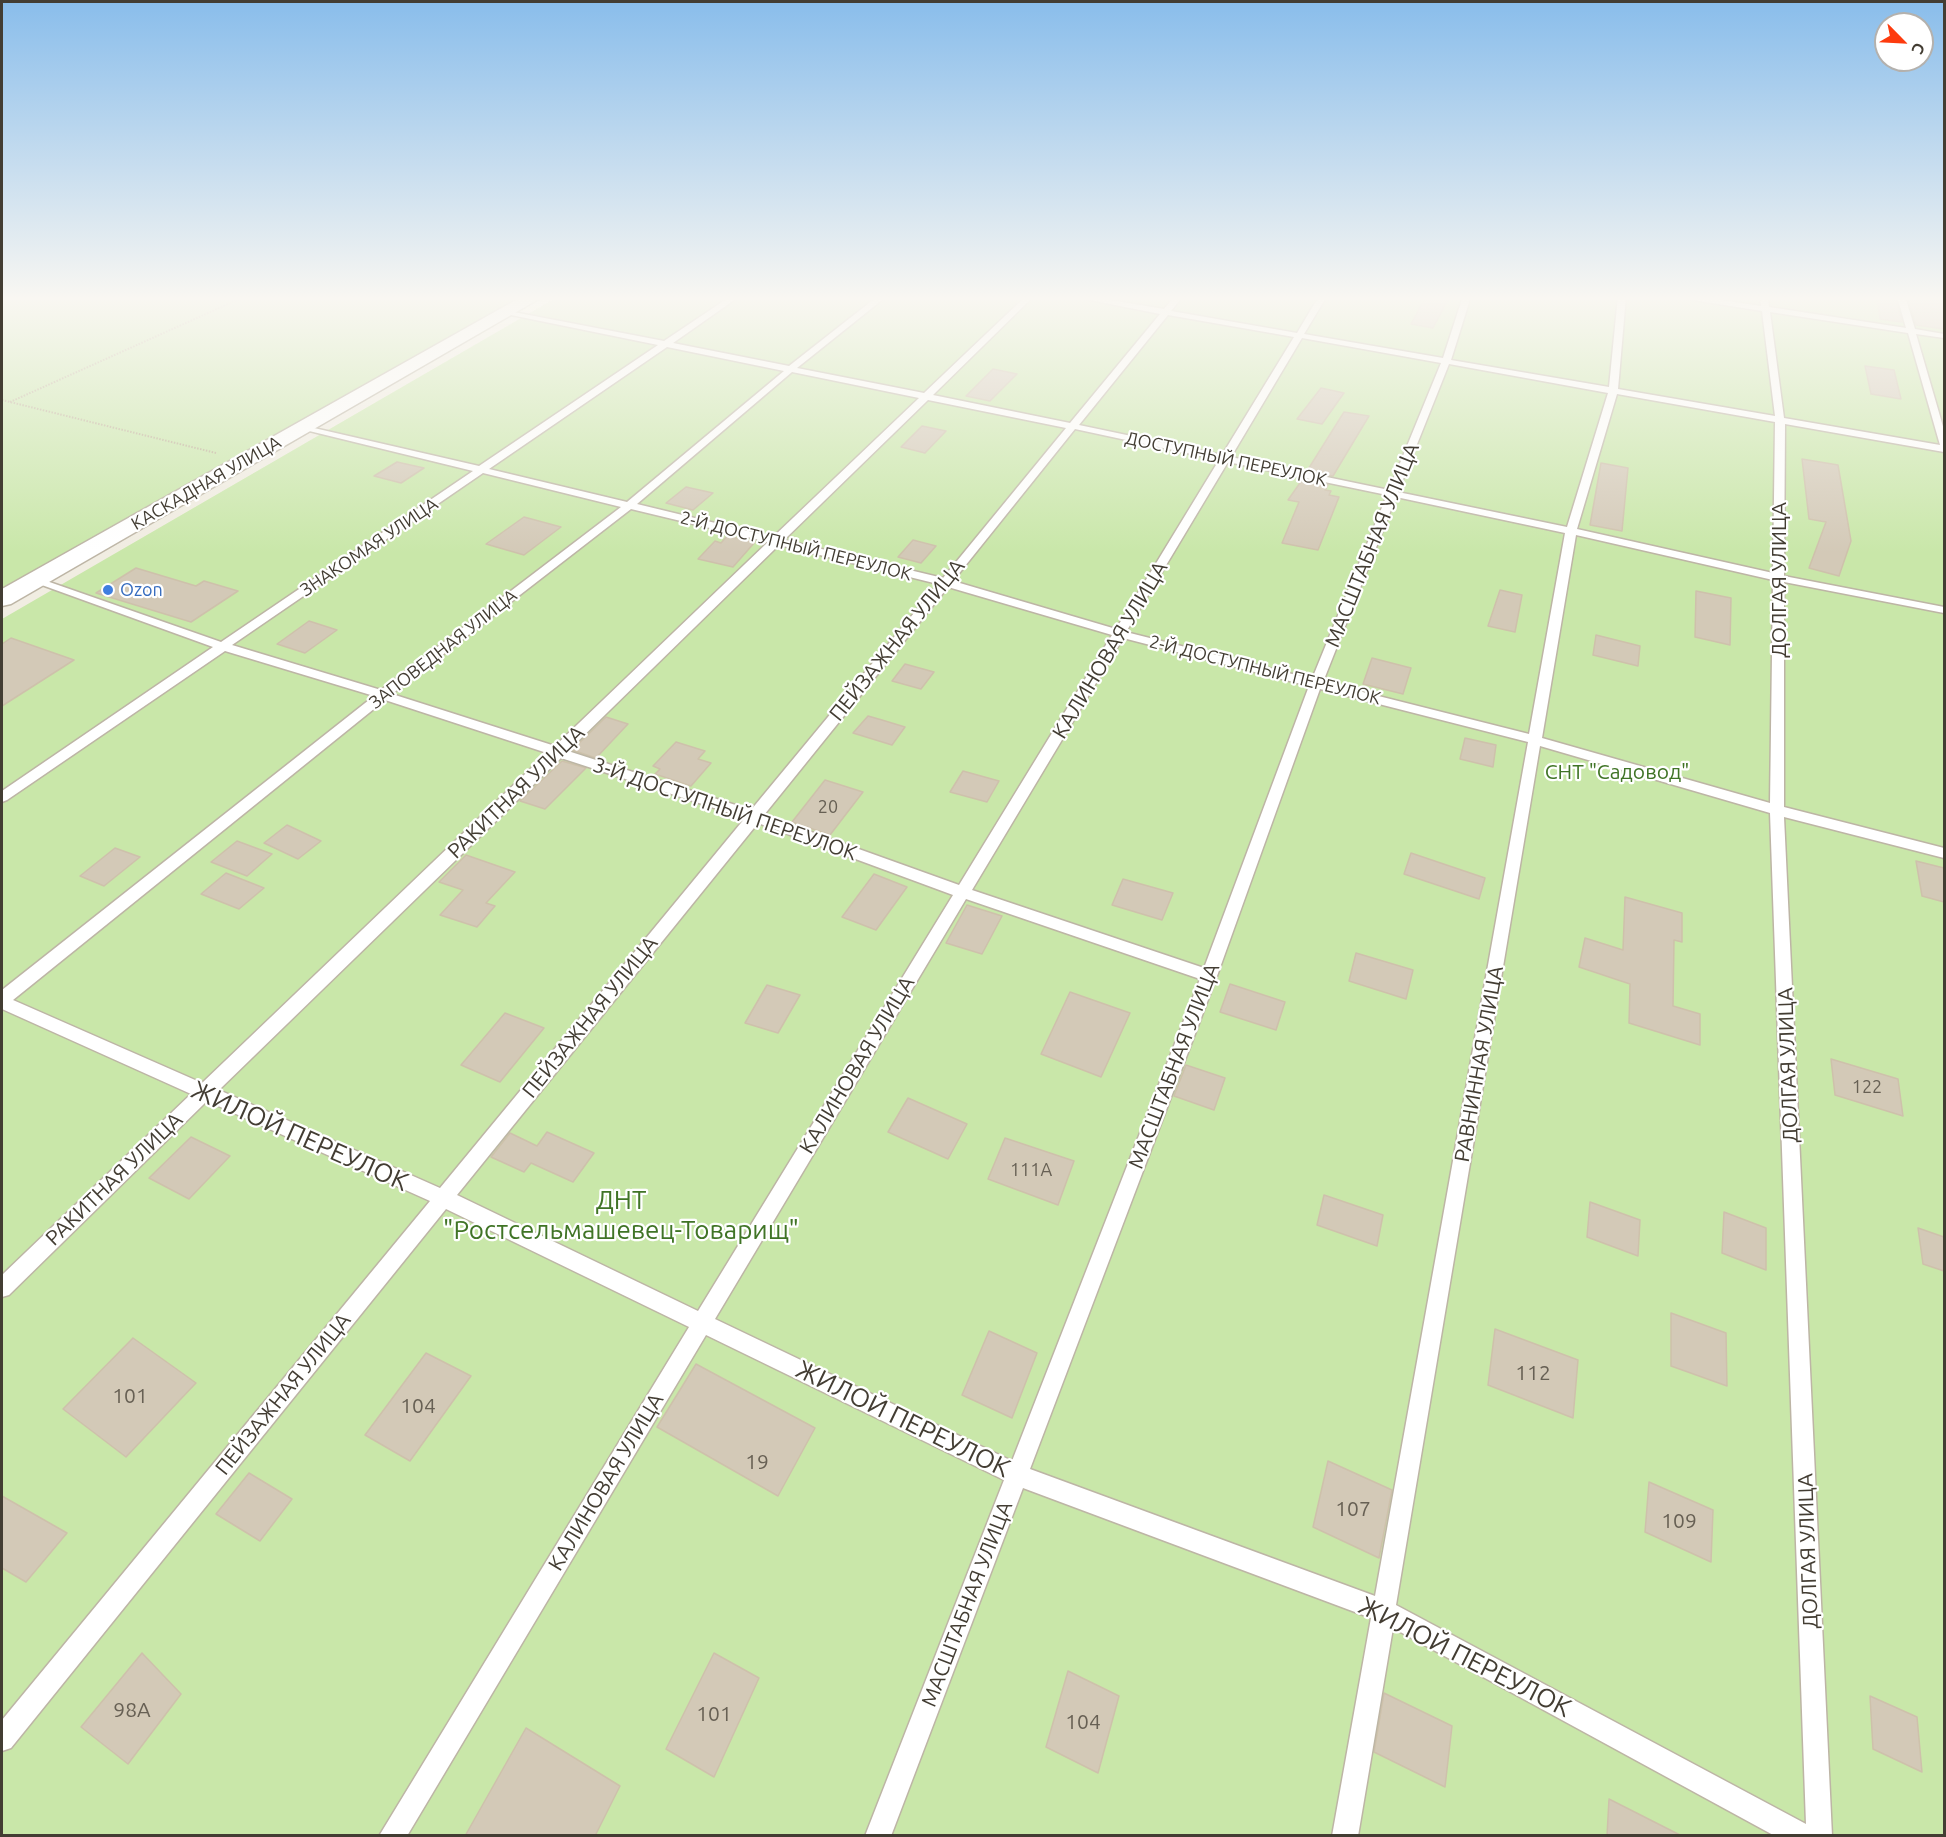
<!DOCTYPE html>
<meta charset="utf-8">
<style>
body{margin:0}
#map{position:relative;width:1946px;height:1837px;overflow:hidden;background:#f1ede2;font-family:Ubuntu,sans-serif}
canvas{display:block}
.frame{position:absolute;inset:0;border:3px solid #433d33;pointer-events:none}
.north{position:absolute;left:1874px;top:12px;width:60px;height:60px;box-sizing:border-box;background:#fff;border:2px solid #b4b1ad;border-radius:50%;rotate:114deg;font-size:16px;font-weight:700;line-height:24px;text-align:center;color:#433d33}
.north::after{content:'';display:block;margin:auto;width:21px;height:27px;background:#fd3b0e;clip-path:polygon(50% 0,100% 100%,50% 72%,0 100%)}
</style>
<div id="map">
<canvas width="1946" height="1837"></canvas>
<div class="frame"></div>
<div class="north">С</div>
</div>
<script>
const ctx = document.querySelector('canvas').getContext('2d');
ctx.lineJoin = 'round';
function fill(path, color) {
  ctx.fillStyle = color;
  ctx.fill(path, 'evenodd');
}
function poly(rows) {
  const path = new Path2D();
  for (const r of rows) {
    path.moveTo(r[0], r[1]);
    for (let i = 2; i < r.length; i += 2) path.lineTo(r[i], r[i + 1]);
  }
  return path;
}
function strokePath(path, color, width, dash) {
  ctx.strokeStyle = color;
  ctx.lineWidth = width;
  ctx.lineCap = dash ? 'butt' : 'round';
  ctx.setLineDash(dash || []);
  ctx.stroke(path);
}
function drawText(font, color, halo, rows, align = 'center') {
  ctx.font = font + ' Ubuntu,sans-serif';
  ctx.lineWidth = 4.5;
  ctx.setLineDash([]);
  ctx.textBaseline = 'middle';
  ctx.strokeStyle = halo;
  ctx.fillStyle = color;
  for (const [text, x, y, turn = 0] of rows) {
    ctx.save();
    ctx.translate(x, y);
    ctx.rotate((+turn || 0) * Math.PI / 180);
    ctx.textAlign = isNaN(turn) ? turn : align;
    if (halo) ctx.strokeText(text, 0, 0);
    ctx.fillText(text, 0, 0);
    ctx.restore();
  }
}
const green = poly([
 [2,296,531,296,2,599],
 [559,296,1944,296,1944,1835,2,1835,2,619]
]);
const building = poly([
 [1426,296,1450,296,1433,328,1411,324,1426,296],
 [1877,296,1895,296,1902,322,1880,319,1877,296],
 [1907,296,1944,296,1944,329,1916,325,1907,296],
 [1865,366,1894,370,1901,399,1871,394,1865,366],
 [993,369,1017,374,990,401,966,396,993,369],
 [1321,388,1344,393,1322,424,1297,419,1321,388],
 [1344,412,1369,416,1333,476,1307,471,1344,412],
 [922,426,946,431,925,453,901,447,922,426],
 [1802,459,1838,465,1851,541,1839,576,1809,568,1826,522,1809,519,1802,459],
 [397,462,424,468,401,483,374,476,397,462],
 [1601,463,1628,468,1622,531,1590,525,1601,463],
 [1302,480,1328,485,1325,490,1331,491,1329,495,1339,497,1318,550,1282,543,1299,502,1288,500,1302,480],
 [686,487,713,493,693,510,666,503,686,487],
 [524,517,561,527,524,555,486,544,524,517],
 [727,536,755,542,733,567,698,559,715,541,721,543,727,536],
 [913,540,936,546,921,563,898,557,913,540],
 [136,568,196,586,204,581,238,591,191,622,96,593,136,568],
 [1500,590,1522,595,1515,632,1488,626,1500,590],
 [1696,591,1731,598,1730,645,1695,637,1696,591],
 [309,621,337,630,305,653,277,644,309,621],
 [1596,635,1640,646,1638,666,1593,655,1596,635],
 [11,638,74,660,2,706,2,644,11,638],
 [1372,658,1411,668,1403,694,1363,684,1372,658],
 [905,664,934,672,921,689,892,681,905,664],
 [868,716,882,720,905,727,892,745,853,733,868,716],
 [606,717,628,724,596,758,572,750,606,717],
 [1465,738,1496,745,1493,767,1460,759,1465,738],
 [676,742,705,751,698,759,711,763,691,786,655,774,660,769,653,766,676,742],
 [562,761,586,768,545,809,520,801,562,761],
 [963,771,999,781,987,802,950,792,963,771],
 [825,780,863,792,830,835,792,822,825,780],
 [287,825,321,841,298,859,264,843,287,825],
 [237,841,272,854,247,876,211,862,237,841],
 [115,848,140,857,104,886,80,876,115,848],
 [1411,853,1485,878,1479,899,1404,874,1411,853],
 [466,855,515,872,486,903,495,906,477,927,440,915,463,890,439,882,466,855],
 [1916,861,1944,868,1944,902,1922,896,1916,861],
 [226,873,264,888,239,909,201,894,226,873],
 [874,874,907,887,876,930,842,917,874,874],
 [1123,879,1173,893,1162,920,1112,905,1123,879],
 [1625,897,1682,913,1682,942,1674,940,1673,1006,1700,1014,1700,1045,1629,1023,1630,984,1579,967,1585,938,1623,950,1625,897],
 [967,905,1002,916,982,954,946,943,967,905],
 [1356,953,1413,970,1406,999,1349,981,1356,953],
 [1230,984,1285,1002,1276,1030,1220,1012,1230,984],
 [767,985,800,995,778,1033,745,1023,767,985],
 [1070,992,1130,1013,1101,1077,1041,1054,1070,992],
 [505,1013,544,1028,500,1082,461,1065,505,1013],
 [1831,1059,1898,1079,1903,1116,1835,1095,1831,1059],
 [1186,1065,1225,1078,1214,1110,1174,1096,1186,1065],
 [908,1098,967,1124,948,1159,888,1132,908,1098],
 [547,1132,594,1153,573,1182,531,1163,524,1172,491,1157,510,1133,537,1146,547,1132],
 [191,1137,230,1156,189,1199,149,1178,191,1137],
 [1005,1138,1074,1161,1058,1205,988,1179,1005,1138],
 [1324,1195,1383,1215,1377,1246,1317,1225,1324,1195],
 [1590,1202,1640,1220,1638,1256,1587,1237,1590,1202],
 [1724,1212,1766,1228,1766,1270,1722,1253,1724,1212],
 [1918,1228,1944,1237,1944,1271,1923,1264,1918,1228],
 [1671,1313,1726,1333,1727,1386,1671,1366,1671,1313],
 [1495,1329,1578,1360,1573,1418,1488,1385,1495,1329],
 [989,1331,1037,1353,1012,1418,962,1395,989,1331],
 [133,1338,196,1383,126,1457,63,1409,133,1338],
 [426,1353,471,1376,410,1461,365,1435,426,1353],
 [696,1364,815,1428,778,1496,657,1427,696,1364],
 [1328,1461,1392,1490,1379,1558,1313,1527,1328,1461],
 [249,1473,292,1499,260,1541,216,1514,249,1473],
 [1649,1482,1713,1510,1711,1562,1645,1532,1649,1482],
 [2,1496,67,1533,26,1582,2,1568,2,1496],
 [142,1653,181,1694,128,1764,81,1727,142,1653],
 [714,1653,759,1678,714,1777,666,1749,714,1653],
 [1068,1671,1119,1696,1098,1773,1046,1747,1068,1671],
 [1384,1693,1452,1726,1445,1787,1374,1752,1384,1693],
 [1870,1696,1917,1717,1922,1772,1873,1749,1870,1696],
 [526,1728,620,1786,595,1836,465,1836,526,1728],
 [1609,1799,1682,1836,1607,1836,1609,1799]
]);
const path = poly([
 [2,400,216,453],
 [10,402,246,296]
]);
const service = poly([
 [731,296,740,296,673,343,789,366,878,296,887,296,797,368,924,393,1026,296,1034,296,933,395,1070,423,1160,314,1070,296,1086,296,1164,309,1175,296,1183,296,1171,311,1297,333,1319,296,1327,296,1304,334,1443,358,1463,296,1471,296,1451,360,1609,387,1618,296,1626,296,1618,389,1775,416,1762,311,1680,298,1676,296,1694,296,1761,306,1760,296,1768,296,1769,307,1906,328,1897,296,1905,296,1915,329,1944,334,1944,338,1916,334,1944,430,1944,452,1785,424,1784,576,1944,607,1944,613,1784,582,1784,807,1944,848,1944,858,1784,817,1832,1836,1775,1836,1393,1628,1358,1836,1332,1836,1371,1618,1023,1488,891,1836,865,1836,1004,1480,706,1335,407,1836,379,1836,689,1327,446,1209,11,1748,2,1751,2,1720,430,1201,207,1101,9,1295,2,1297,2,1275,191,1094,2,1009,2,990,374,696,225,651,7,800,2,802,2,791,213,647,28,580,30,578,38,578,221,642,473,471,301,429,301,425,479,466,658,345,506,314,502,312,503,310,664,341,731,296],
 [1770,312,1908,333,1940,445,1784,418,1770,312],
 [1168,315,1294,337,1222,455,1079,425,1168,315],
 [1302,338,1441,363,1389,490,1231,457,1302,338],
 [667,347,784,371,627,502,489,469,667,347],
 [1449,364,1608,393,1567,527,1398,492,1449,364],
 [792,372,919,398,773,537,637,504,792,372],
 [1617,394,1775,422,1773,573,1577,529,1617,394],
 [928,400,1066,428,943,578,784,540,928,400],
 [1075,429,1219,460,1116,629,953,581,1075,429],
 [1228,462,1387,495,1312,679,1126,632,1228,462],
 [483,473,621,507,381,690,232,645,483,473],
 [1396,497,1565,533,1529,734,1323,682,1396,497],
 [631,509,768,542,555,746,392,694,631,509],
 [1576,535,1773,580,1770,803,1542,738,1576,535],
 [779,545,938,584,751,810,568,751,779,545],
 [948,587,1112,635,959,885,764,815,948,587],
 [1123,638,1309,686,1204,968,972,890,1123,638],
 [1320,689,1528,742,1375,1596,1030,1469,1217,976,1320,689],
 [385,700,547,753,202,1083,13,1000,385,700],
 [1540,746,1770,813,1806,1824,1396,1605,1540,746],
 [561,758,745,818,440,1188,219,1090,561,758],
 [758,823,953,895,698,1311,457,1195,758,823],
 [966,899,1200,979,1012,1461,715,1319,966,899]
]);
const tertiary = poly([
 [523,296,544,296,11,604,2,606,2,589,523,296]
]);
const markers = [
 [108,590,6,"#3f7fe0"]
];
const farStreetnames = [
 ["ДОСТУПНЫЙ ПЕРЕУЛОК",1226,459,12],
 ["КАСКАДНАЯ УЛИЦА",206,483,-30],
 ["2-Й ДОСТУПНЫЙ ПЕРЕУЛОК",796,546,14],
 ["ЗНАКОМАЯ УЛИЦА",369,547,-34],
 ["ЗАПОВЕДНАЯ УЛИЦА",443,649,-38],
 ["2-Й ДОСТУПНЫЙ ПЕРЕУЛОК",1265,670,14]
];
const farShopnames = [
 ["Ozon",120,590]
];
const numberNames = [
 ["20",828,807],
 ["122",1867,1087],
 ["111А",1031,1170]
];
const streetNames = [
 ["МАСШТАБНАЯ УЛИЦА",1372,545,-68],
 ["ДОЛГАЯ УЛИЦА",1779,580,-90],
 ["ПЕЙЗАЖНАЯ УЛИЦА",897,640,-51],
 ["КАЛИНОВАЯ УЛИЦА",1110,650,-59],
 ["РАКИТНАЯ УЛИЦА",516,792,-44],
 ["3-Й ДОСТУПНЫЙ ПЕРЕУЛОК",725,809,19],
 ["ПЕЙЗАЖНАЯ УЛИЦА",590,1017,-51],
 ["РАВНИННАЯ УЛИЦА",1479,1064,-80],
 ["КАЛИНОВАЯ УЛИЦА",857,1065,-59],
 ["ДОЛГАЯ УЛИЦА",1788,1065,-92],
 ["МАСШТАБНАЯ УЛИЦА",1174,1066,-69],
 ["РАКИТНАЯ УЛИЦА",114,1179,-44],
 ["ПЕЙЗАЖНАЯ УЛИЦА",283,1394,-51],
 ["КАЛИНОВАЯ УЛИЦА",606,1482,-59],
 ["ДОЛГАЯ УЛИЦА",1808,1551,-92],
 ["МАСШТАБНАЯ УЛИЦА",967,1604,-69]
];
const parkNames = [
 ["СНТ \"Садовод\"",1617,772]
];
const nearNumbernames = [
 ["112",1533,1373],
 ["101",130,1396],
 ["104",418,1406],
 ["19",757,1462],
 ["107",1353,1509],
 ["109",1679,1521],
 ["98А",132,1710],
 ["101",714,1714],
 ["104",1083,1722]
];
const nearStreetnames = [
 ["ЖИЛОЙ ПЕРЕУЛОК",300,1136,24],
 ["ЖИЛОЙ ПЕРЕУЛОК",903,1419,26],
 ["ЖИЛОЙ ПЕРЕУЛОК",1465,1657,27]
];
const nearParknames = [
 ["ДНТ",621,1200],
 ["\"Ростсельмашевец-Товарищ\"",621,1230]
];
fill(green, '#c9e7a9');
fill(building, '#d3c9b7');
strokePath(building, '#cec1ab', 1.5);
strokePath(service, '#bdb5a5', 3);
strokePath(tertiary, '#bdb5a5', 3);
strokePath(path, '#beb296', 2, [1.5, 1.5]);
fill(service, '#fff');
fill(tertiary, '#fff');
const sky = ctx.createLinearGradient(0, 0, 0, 553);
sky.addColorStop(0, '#89bdeb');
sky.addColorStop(0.54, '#f9f7f2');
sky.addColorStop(1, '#f9f7f200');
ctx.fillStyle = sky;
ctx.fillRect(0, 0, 1946, 553);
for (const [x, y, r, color] of markers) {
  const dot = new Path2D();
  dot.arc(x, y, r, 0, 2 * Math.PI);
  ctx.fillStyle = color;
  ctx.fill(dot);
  strokePath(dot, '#fff', 2);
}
drawText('18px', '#433d33', '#fff', farStreetnames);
drawText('18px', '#366cbe', '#fff', farShopnames, 'left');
drawText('18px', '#676054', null, numberNames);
drawText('21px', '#433d33', '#fff', streetNames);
drawText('21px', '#407426', '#fff', parkNames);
drawText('21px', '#676054', null, nearNumbernames);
drawText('26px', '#433d33', '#fff', nearStreetnames);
drawText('26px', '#407426', '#fff', nearParknames);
</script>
